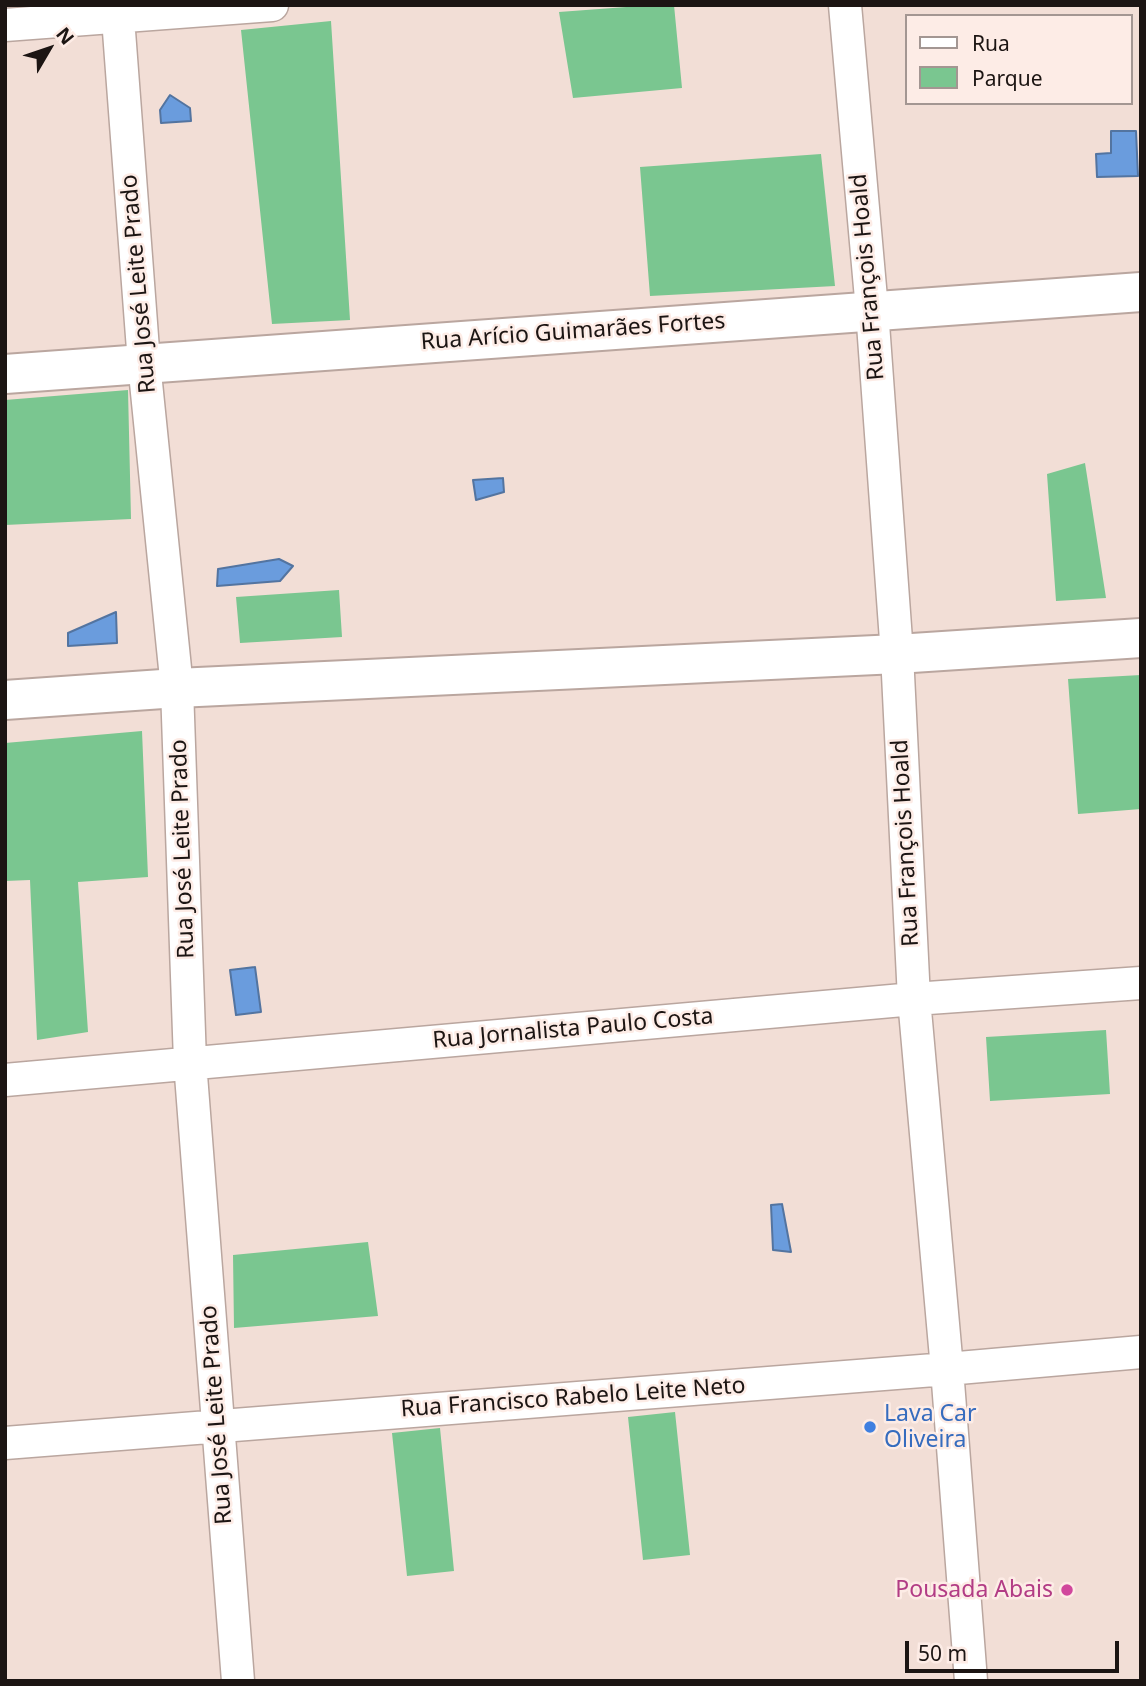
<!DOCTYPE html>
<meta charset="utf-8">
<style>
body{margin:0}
#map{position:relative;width:1146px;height:1686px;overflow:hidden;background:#f2ded6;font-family:"Noto Sans",sans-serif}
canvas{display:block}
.frame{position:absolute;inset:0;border:7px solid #1c1513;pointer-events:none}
.legend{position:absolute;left:905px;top:14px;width:228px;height:91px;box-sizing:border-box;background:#fdece6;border:2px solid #a39692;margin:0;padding:9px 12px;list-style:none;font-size:21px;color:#1c1513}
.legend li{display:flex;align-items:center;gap:14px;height:35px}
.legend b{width:35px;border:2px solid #a39692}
.north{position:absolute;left:14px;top:14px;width:70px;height:70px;-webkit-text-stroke:5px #fdece6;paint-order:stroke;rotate:51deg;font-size:19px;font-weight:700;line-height:28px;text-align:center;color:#1c1513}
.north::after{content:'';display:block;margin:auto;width:24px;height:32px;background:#1c1513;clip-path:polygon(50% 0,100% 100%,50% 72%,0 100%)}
.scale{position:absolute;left:905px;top:1641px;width:214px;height:32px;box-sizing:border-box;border:4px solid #1c1513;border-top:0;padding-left:9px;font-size:21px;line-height:24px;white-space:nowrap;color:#1c1513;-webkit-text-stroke:5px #fdece6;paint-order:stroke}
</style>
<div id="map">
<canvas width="1146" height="1686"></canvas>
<div class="frame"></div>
<ul class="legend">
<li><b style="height:9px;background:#fff"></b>Rua</li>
<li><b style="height:19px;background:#7ac690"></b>Parque</li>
</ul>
<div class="north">N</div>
<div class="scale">50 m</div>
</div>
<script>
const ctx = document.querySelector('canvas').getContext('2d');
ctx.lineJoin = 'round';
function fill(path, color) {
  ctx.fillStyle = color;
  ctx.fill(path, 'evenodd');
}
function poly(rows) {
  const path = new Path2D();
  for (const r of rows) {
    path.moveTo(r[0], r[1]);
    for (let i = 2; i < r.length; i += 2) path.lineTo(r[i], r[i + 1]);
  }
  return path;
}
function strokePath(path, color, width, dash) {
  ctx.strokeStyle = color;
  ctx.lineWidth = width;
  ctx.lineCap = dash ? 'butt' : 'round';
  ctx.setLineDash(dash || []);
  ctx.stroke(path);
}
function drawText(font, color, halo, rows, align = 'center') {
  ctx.font = font + ' "Noto Sans",sans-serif';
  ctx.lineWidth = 5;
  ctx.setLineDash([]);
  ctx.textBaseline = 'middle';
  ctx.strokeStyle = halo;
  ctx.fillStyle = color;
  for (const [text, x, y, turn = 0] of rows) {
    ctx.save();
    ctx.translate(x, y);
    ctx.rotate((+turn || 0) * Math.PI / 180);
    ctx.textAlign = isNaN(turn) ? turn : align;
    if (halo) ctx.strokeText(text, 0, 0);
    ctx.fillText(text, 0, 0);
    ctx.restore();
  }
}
const green = poly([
 [653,5,674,5,682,88,573,98,559,12],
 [331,21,350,320,272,324,241,30],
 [821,154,835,286,650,296,640,167],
 [128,390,131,519,5,525,5,400],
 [1085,463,1106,598,1056,601,1047,474],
 [339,590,342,637,240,643,236,597],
 [1141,675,1141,809,1078,814,1068,679],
 [142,731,148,877,78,882,88,1032,37,1040,30,880,5,881,5,743],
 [1106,1030,1110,1094,990,1101,986,1037],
 [368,1242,378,1316,234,1328,233,1255],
 [675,1412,690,1555,643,1560,628,1417],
 [440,1428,454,1571,407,1576,392,1433]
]);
const water = poly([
 [170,95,190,108,191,121,161,123,160,110,170,95],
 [1111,131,1136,131,1138,176,1097,177,1096,154,1111,153,1111,131],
 [503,478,504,492,476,500,473,480,503,478],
 [279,559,293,566,280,581,217,586,218,569,279,559],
 [116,612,117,643,68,646,68,633,116,612],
 [255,967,261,1012,236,1015,230,970,255,967],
 [782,1204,791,1252,773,1250,771,1205,782,1204]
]);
const street = poly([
 [845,5,872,310,897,654,914,999,947,1369,971,1681],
 [118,18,144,363,177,688,190,1062,238,1681],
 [5,25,272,5],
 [5,1080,914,999,1141,983],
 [5,1443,947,1369,1141,1352]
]);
const secondary = poly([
 [5,374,1141,292],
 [5,700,177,688,897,654,1141,638]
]);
const markers = [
 [870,1427,7,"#3f7fe0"],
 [1067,1590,7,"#d1479c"]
];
const streetNames = [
 ["Rua François Hoald",868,277,-95],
 ["Rua José Leite Prado",139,284,-95],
 ["Rua Arício Guimarães Fortes",573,332,-4],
 ["Rua François Hoald",906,843,-93],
 ["Rua José Leite Prado",183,849,-92],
 ["Rua Jornalista Paulo Costa",573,1029,-5],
 ["Rua Francisco Rabelo Leite Neto",573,1398,-4],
 ["Rua José Leite Prado",217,1415,-94]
];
const shopNames = [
 ["Lava Car",884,1414],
 ["Oliveira",884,1440]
];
const hotelNames = [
 ["Pousada Abais",1053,1590]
];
fill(green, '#7ac690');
fill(water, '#6a9cdd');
strokePath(water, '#5374a0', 2);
strokePath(street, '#baa69f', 35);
strokePath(secondary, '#baa69f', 42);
strokePath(street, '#fff', 32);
strokePath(secondary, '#fff', 38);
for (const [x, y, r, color] of markers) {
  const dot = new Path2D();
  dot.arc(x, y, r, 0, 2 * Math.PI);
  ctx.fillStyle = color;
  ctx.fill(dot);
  strokePath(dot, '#fdece6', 2.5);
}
drawText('23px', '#1c1513', '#fdece6', streetNames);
drawText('23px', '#366cbe', '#fdece6', shopNames, 'left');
drawText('23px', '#b23c85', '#fdece6', hotelNames, 'right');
</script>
